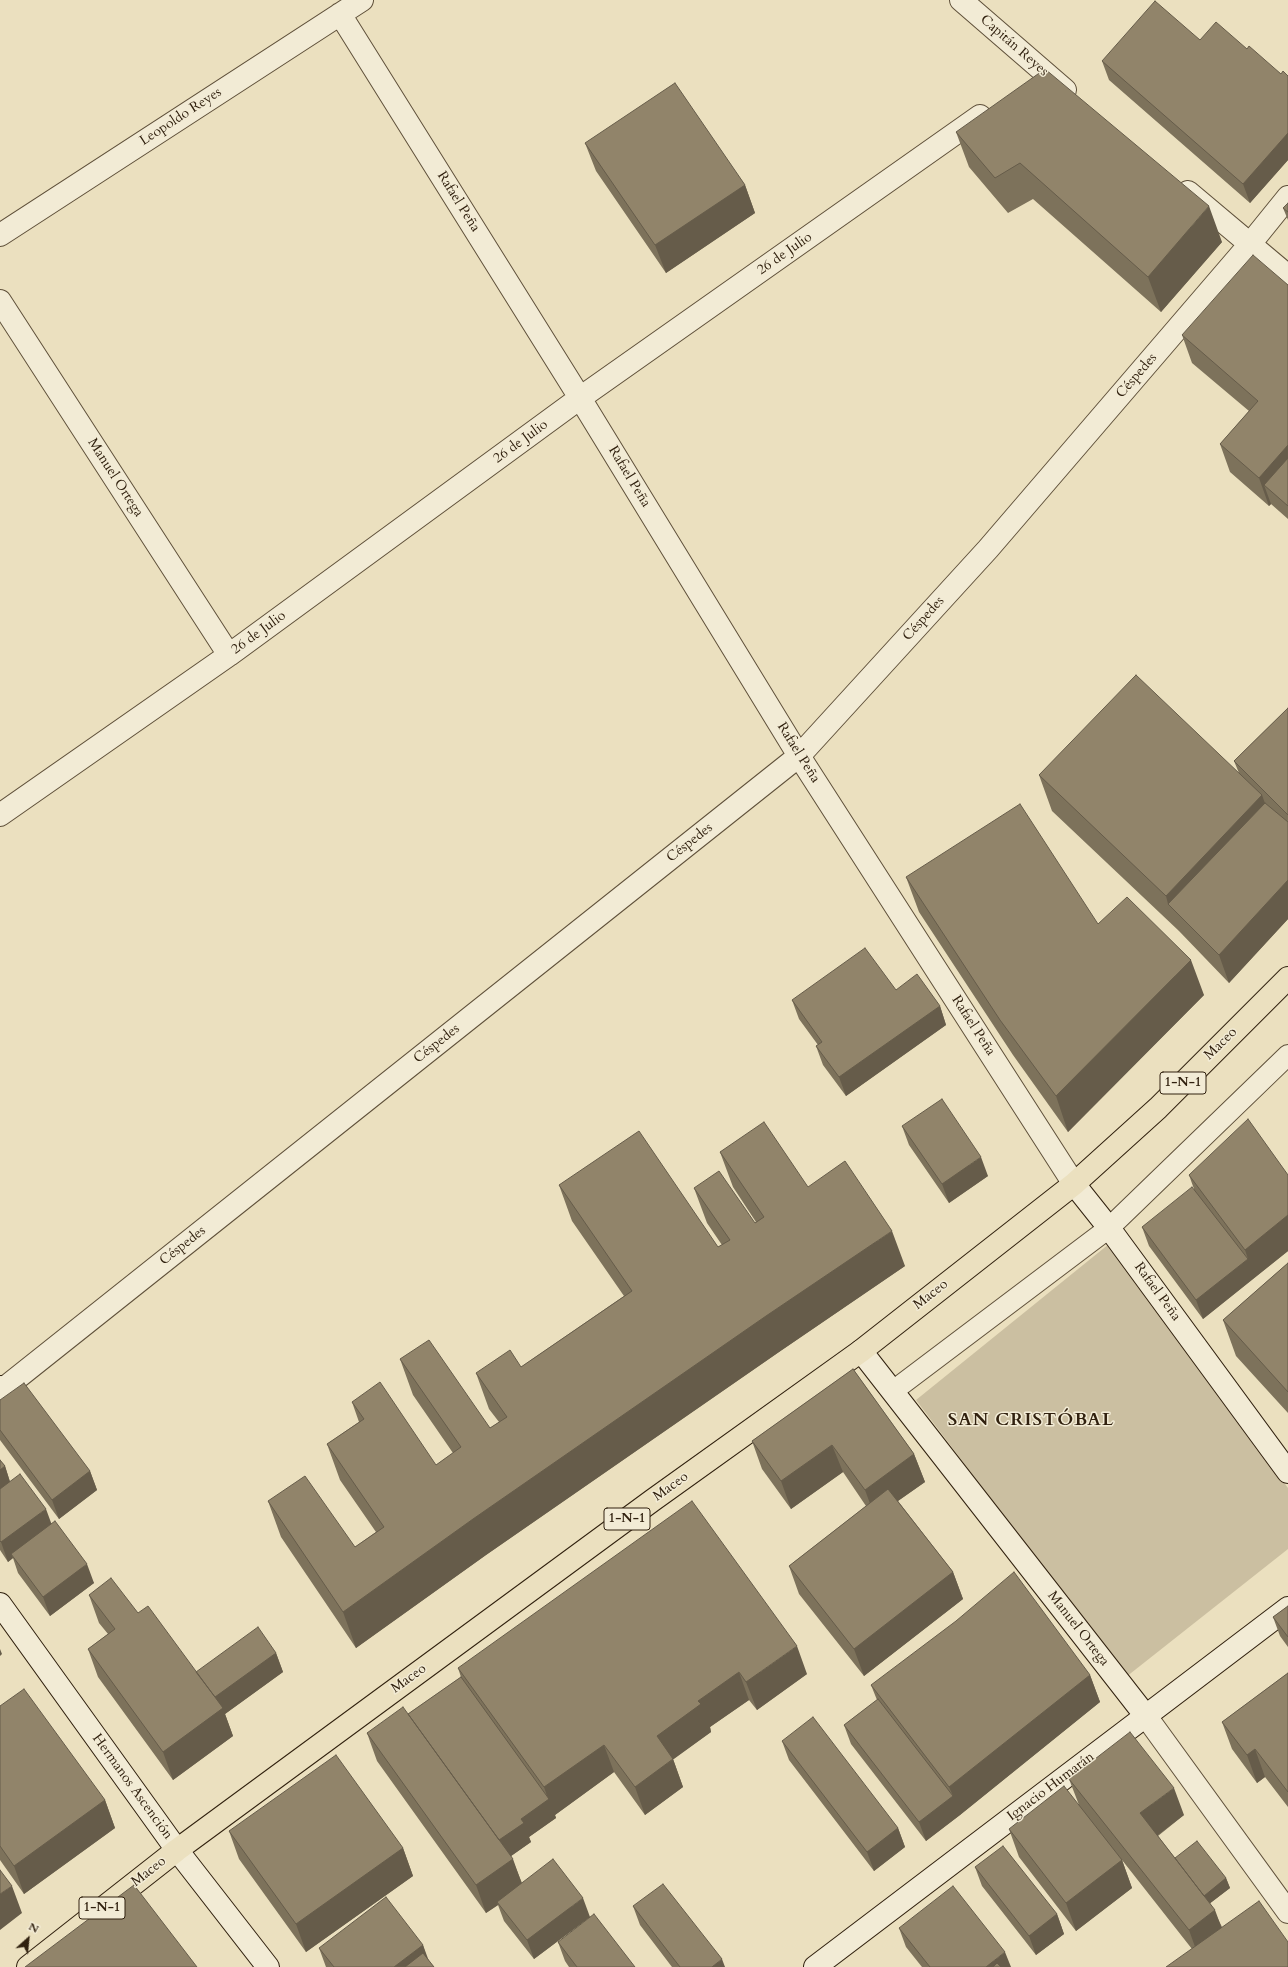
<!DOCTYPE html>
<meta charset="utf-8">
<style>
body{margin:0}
#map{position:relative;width:1288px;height:1967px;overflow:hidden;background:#ebe0bf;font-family:Cardo,serif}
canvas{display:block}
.north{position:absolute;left:8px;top:1919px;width:40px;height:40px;-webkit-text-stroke:3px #f2ebd5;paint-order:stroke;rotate:27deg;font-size:11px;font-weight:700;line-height:16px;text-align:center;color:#30200e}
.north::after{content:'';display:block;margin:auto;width:14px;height:18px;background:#30200e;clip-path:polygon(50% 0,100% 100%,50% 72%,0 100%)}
</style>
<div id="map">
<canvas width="1288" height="1967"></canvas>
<div class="north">N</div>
</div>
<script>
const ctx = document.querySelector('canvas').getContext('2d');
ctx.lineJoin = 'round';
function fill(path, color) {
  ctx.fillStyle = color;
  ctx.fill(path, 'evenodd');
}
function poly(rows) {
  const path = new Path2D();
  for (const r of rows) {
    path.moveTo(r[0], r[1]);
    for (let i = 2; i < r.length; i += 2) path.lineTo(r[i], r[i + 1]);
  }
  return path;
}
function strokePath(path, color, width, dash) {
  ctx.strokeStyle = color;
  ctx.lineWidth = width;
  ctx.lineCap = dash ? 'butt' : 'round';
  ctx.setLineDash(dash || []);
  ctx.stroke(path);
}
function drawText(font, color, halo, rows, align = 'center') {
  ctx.font = font + ' Cardo,serif';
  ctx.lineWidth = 3;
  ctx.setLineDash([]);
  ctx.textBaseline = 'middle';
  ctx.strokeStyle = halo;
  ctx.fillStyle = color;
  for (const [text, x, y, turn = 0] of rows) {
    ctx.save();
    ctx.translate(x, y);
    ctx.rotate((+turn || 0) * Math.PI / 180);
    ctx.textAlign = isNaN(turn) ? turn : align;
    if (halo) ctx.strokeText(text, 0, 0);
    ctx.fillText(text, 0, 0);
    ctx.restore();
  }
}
const green = poly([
 [1109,1244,1288,1488,1288,1549,1126,1677,916,1400]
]);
const lane = poly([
 [893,1391,1109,1228,1288,1055]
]);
const street = poly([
 [961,0,1065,90],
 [340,14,580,398,799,756,1074,1184],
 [1188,192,1288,276],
 [0,235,362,0],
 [0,301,229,655],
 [0,815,229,655,580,398,980,116],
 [2,1390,799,756,988,549,1250,244,1288,197],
 [1145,1715,1288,1912]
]);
const secondary = poly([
 [1074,1184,1109,1228,1288,1472],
 [861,1351,1145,1715],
 [0,1387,2,1390,0,1391],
 [0,1604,177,1850,268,1967],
 [815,1967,1288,1608]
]);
const primary = poly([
 [28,1967,177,1850,653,1500,861,1351,1074,1184,1158,1108,1288,978]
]);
const wall = poly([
 [1200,40,1247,49,1281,74,1288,76,1288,160,1250,203,1109,80,1102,61],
 [956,132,1222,242,1161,312,1033,199,1008,213,969,167],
 [585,143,745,185,755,213,666,273,596,171],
 [1288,203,1288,220,1283,208],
 [1288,285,1288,519,1271,504,1269,506,1230,472,1220,444,1249,411,1192,363,1182,335],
 [1288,708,1288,919,1229,983,1179,931,1052,811,1039,775,1239,773,1234,761],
 [906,877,1098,924,1204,995,1068,1132,1013,1055,919,912],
 [896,990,940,1006,946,1025,846,1096,823,1065,816,1046,818,1045,799,1019,792,1000],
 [902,1126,988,1176,949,1203,909,1145],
 [720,1152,808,1187,905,1266,779,1352,486,1555,356,1648,281,1537,268,1501,355,1547,376,1532,340,1480,327,1444,359,1422,352,1402,436,1465,453,1453,413,1395,400,1359,490,1428,499,1422,489,1409,476,1373,521,1367,624,1296,572,1221,559,1185,718,1247,722,1245,707,1223,694,1188,755,1223,756,1222,733,1187],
 [1189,1175,1288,1175,1288,1251,1203,1319,1149,1246,1142,1227,1194,1189],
 [1288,1263,1288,1413,1236,1356,1223,1320],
 [853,1369,914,1454,925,1482,898,1501,953,1572,963,1599,864,1676,799,1594,789,1566,866,1506,843,1472,791,1509,762,1469,752,1441],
 [0,1400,90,1471,97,1490,59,1519,0,1440],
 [0,1460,5,1466,10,1482,51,1524,94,1583,50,1616,18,1573,13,1558,8,1562,0,1550],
 [89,1595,138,1613,196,1672,276,1653,283,1672,225,1714,233,1736,173,1780,98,1677,88,1649,108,1634,99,1623],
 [1288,1606,1288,1647,1280,1636,1273,1617],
 [458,1668,807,1674,757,1710,749,1700,710,1727,711,1732,673,1759,683,1787,645,1815,614,1772,555,1815,556,1818,529,1837,531,1842,511,1856,522,1883,590,1917,534,1959,504,1921,498,1905,486,1913,377,1761,367,1733,408,1714,461,1677],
 [1288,1673,1288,1807,1265,1777,1257,1783,1232,1749,1222,1722],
 [1090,1675,1100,1702,960,1815,926,1841,851,1744,844,1725,877,1700,871,1685],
 [0,1706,105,1800,115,1828,24,1894,0,1860],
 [782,1741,898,1828,905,1847,874,1871,789,1760],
 [1069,1779,1184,1815,1158,1836,1175,1858,1226,1878,1230,1888,1210,1903,1222,1927,1192,1949,1122,1860,1132,1888,1076,1931,1019,1857,1009,1829,1079,1805],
 [229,1831,403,1848,413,1876,306,1952,239,1859],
 [975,1867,1057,1914,1064,1934,1036,1955,982,1886],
 [633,1906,725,1967,672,1967,640,1925],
 [899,1928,1011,1967,922,1967,906,1947],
 [558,1942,635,1967,569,1967,565,1961],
 [423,1945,427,1959,434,1967,326,1967,319,1948]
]);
const shadedWall = poly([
 [1288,133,1288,160,1250,203,1243,184],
 [745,185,755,213,666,273,655,245],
 [1209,206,1222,242,1161,312,1148,277],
 [1288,445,1288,485,1264,485,1271,504,1269,506,1259,478],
 [1262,795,1275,831,1168,904,1166,896],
 [1288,880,1288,919,1229,983,1219,955],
 [1191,960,1204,995,1068,1132,1056,1096],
 [940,1006,946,1025,846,1096,839,1077],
 [981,1157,988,1176,949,1203,942,1184],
 [1288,1215,1288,1251,1203,1319,1196,1300,1248,1259,1245,1250],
 [892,1231,905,1266,779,1352,486,1555,356,1648,343,1612,473,1519,766,1316],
 [832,1445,843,1472,791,1509,781,1481],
 [914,1454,925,1482,875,1517,865,1490],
 [5,1466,11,1485,0,1494,0,1470],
 [90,1471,97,1490,59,1519,52,1500],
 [46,1509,53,1528,11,1554,13,1558,8,1562,1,1542],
 [87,1564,94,1583,50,1616,43,1597],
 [953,1572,963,1599,864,1676,854,1649],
 [797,1646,807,1674,757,1710,746,1682],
 [0,1649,2,1654,0,1656],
 [276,1653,283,1672,225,1714,233,1736,173,1780,163,1752,212,1699],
 [739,1672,749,1700,710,1727,711,1732,667,1764,657,1736,698,1701],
 [1090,1675,1100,1702,960,1815,926,1841,919,1822,953,1796,949,1787],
 [604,1745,614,1772,555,1815,556,1818,529,1837,531,1842,504,1861,498,1841,521,1819,548,1799,544,1787],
 [1255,1749,1265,1777,1257,1783,1247,1755],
 [673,1759,683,1787,645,1815,635,1787],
 [1174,1788,1184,1815,1150,1841,1140,1813],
 [105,1800,115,1828,24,1894,14,1866],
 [898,1828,905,1847,874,1871,867,1852],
 [403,1848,413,1876,306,1952,296,1924],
 [513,1859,523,1887,497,1902,498,1905,486,1913,476,1885],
 [1122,1860,1132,1888,1076,1931,1066,1903],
 [1226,1878,1230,1888,1204,1908,1200,1899],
 [12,1886,22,1913,0,1930,0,1894],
 [583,1898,590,1917,534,1959,527,1940],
 [1215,1910,1225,1937,1199,1958,1189,1930],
 [1057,1914,1064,1934,1036,1955,1029,1936],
 [423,1945,430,1964,426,1967,394,1967],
 [1005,1952,1011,1967,986,1967],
 [722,1959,725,1967,712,1967]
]);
const building = poly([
 [1155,1,1200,40,1216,22,1247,49,1249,46,1281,74,1283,71,1288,76,1288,133,1243,184,1102,61,1155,1],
 [1045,69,1209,206,1148,277,1020,163,995,178,956,132,1045,69],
 [675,83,745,185,655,245,585,143,675,83],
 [1288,203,1288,212,1283,208,1288,203],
 [1253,255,1288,285,1288,445,1259,478,1220,444,1258,401,1182,335,1253,255],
 [1288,458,1288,506,1264,485,1288,458],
 [1136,675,1262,795,1166,896,1039,775,1136,675],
 [1288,708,1288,815,1234,761,1288,708],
 [1265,803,1288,822,1288,880,1219,955,1168,904,1265,803],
 [1020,804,1098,924,1127,897,1191,960,1056,1096,1000,1020,906,877,1020,804],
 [865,948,896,990,917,974,940,1006,839,1077,816,1046,822,1042,792,1000,865,948],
 [942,1099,981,1157,942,1184,902,1126,942,1099],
 [1248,1119,1288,1175,1288,1215,1245,1250,1189,1175,1248,1119],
 [764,1122,808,1187,845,1161,892,1231,766,1316,473,1519,343,1612,268,1501,305,1476,355,1547,384,1527,327,1444,364,1419,352,1402,380,1382,436,1465,461,1447,400,1359,429,1340,490,1428,507,1417,476,1373,510,1350,521,1367,632,1291,559,1185,639,1131,718,1247,730,1240,694,1188,719,1171,755,1223,764,1217,720,1152,764,1122],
 [1192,1187,1248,1259,1196,1300,1142,1227,1192,1187],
 [1288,1263,1288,1392,1223,1320,1288,1263],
 [853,1369,914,1454,865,1490,832,1445,781,1481,752,1441,853,1369],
 [24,1383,90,1471,52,1500,0,1430,0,1400,24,1383],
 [0,1460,5,1466,0,1470,0,1460],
 [20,1474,46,1509,1,1542,0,1541,0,1489,20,1474],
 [888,1489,953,1572,854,1649,789,1566,888,1489],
 [692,1501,797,1646,746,1682,739,1672,698,1701,701,1704,657,1736,673,1759,635,1787,604,1745,544,1787,458,1668,692,1501],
 [55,1521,87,1564,43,1597,11,1554,55,1521],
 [1014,1572,1090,1675,949,1787,871,1685,956,1621,1014,1572],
 [111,1578,138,1613,148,1606,223,1708,163,1752,88,1649,115,1629,89,1595,111,1578],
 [1288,1606,1288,1637,1273,1617,1288,1606],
 [258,1627,276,1653,215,1697,196,1672,258,1627],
 [1288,1673,1288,1792,1255,1749,1247,1755,1222,1722,1288,1673],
 [461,1677,549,1799,521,1819,524,1823,499,1840,408,1714,461,1677],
 [24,1689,105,1800,14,1866,0,1846,0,1706,24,1689],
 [878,1699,953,1796,919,1822,844,1725,878,1699],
 [403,1707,513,1859,476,1885,367,1733,403,1707],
 [813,1717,898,1828,867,1852,782,1741,813,1717],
 [1130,1732,1174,1788,1140,1813,1215,1910,1189,1930,1069,1779,1130,1732],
 [336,1755,403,1848,296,1924,229,1831,336,1755],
 [1064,1786,1122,1860,1066,1903,1009,1829,1064,1786],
 [1197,1841,1226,1878,1204,1896,1175,1858,1197,1841],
 [1003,1846,1057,1914,1029,1936,975,1867,1003,1846],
 [553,1859,583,1898,527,1940,497,1902,553,1859],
 [0,1870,12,1886,0,1894,0,1870],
 [663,1884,722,1959,712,1967,680,1967,633,1906,663,1884],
 [134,1885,197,1967,25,1967,134,1885],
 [953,1886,1005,1952,986,1967,930,1967,899,1928,953,1886],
 [386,1897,423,1945,394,1967,334,1967,319,1948,386,1897],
 [1259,1901,1288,1942,1288,1967,1166,1967,1259,1901],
 [594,1914,635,1967,577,1967,558,1942,594,1914],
 [423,1953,434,1967,405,1967,423,1953],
 [997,1963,1001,1967,993,1967,997,1963]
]);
const shields = [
 [1183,1083,46],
 [627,1519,46],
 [102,1908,46]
];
const shieldNames = [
 ["1-N-1",1183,1083],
 ["1-N-1",627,1519],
 ["1-N-1",102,1908]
];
const streetNames = [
 ["Capitán Reyes",1014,46,41],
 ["Leopoldo Reyes",181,117,-33],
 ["Rafael Peña",458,202,58],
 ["26 de Julio",785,254,-35],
 ["Céspedes",1137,376,-49],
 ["26 de Julio",521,442,-36],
 ["Rafael Peña",629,477,59],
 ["Manuel Ortega",115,478,57],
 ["Céspedes",924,619,-48],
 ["26 de Julio",259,633,-36],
 ["Rafael Peña",798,753,58],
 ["Céspedes",690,843,-38],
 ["Rafael Peña",973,1026,57],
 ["Céspedes",437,1044,-38],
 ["Maceo",1221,1044,-45],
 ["Céspedes",183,1246,-38],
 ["Rafael Peña",1157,1292,54],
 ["Maceo",931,1295,-38],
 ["Maceo",671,1487,-36],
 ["Manuel Ortega",1078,1629,52],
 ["Maceo",409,1679,-36],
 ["Hermanos Ascención",132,1787,54],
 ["Ignacio Humarán",1051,1787,-37],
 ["Maceo",149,1872,-38]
];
const districtNames = [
 ["SAN CRISTÓBAL",1031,1421]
];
fill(green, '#cbbfa1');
strokePath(lane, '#5f503a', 22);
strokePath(street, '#5f503a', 24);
strokePath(secondary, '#30200e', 24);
strokePath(primary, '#30200e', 24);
strokePath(lane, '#f2ebd5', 20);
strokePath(street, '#f2ebd5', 22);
strokePath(secondary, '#f2ebd5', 22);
strokePath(primary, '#ebe0bf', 22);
fill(wall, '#7d725b');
fill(shadedWall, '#665c4a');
fill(building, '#91846a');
strokePath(building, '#665c4a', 1);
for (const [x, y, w] of shields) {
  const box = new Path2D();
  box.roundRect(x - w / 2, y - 11, w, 22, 3);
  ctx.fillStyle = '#f2ebd5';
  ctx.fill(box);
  strokePath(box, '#30200e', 1);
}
drawText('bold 13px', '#30200e', null, shieldNames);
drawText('14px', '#30200e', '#f2ebd5', streetNames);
ctx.letterSpacing = '1px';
drawText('bold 18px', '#30200e', '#f2ebd5', districtNames);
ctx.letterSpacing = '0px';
</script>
